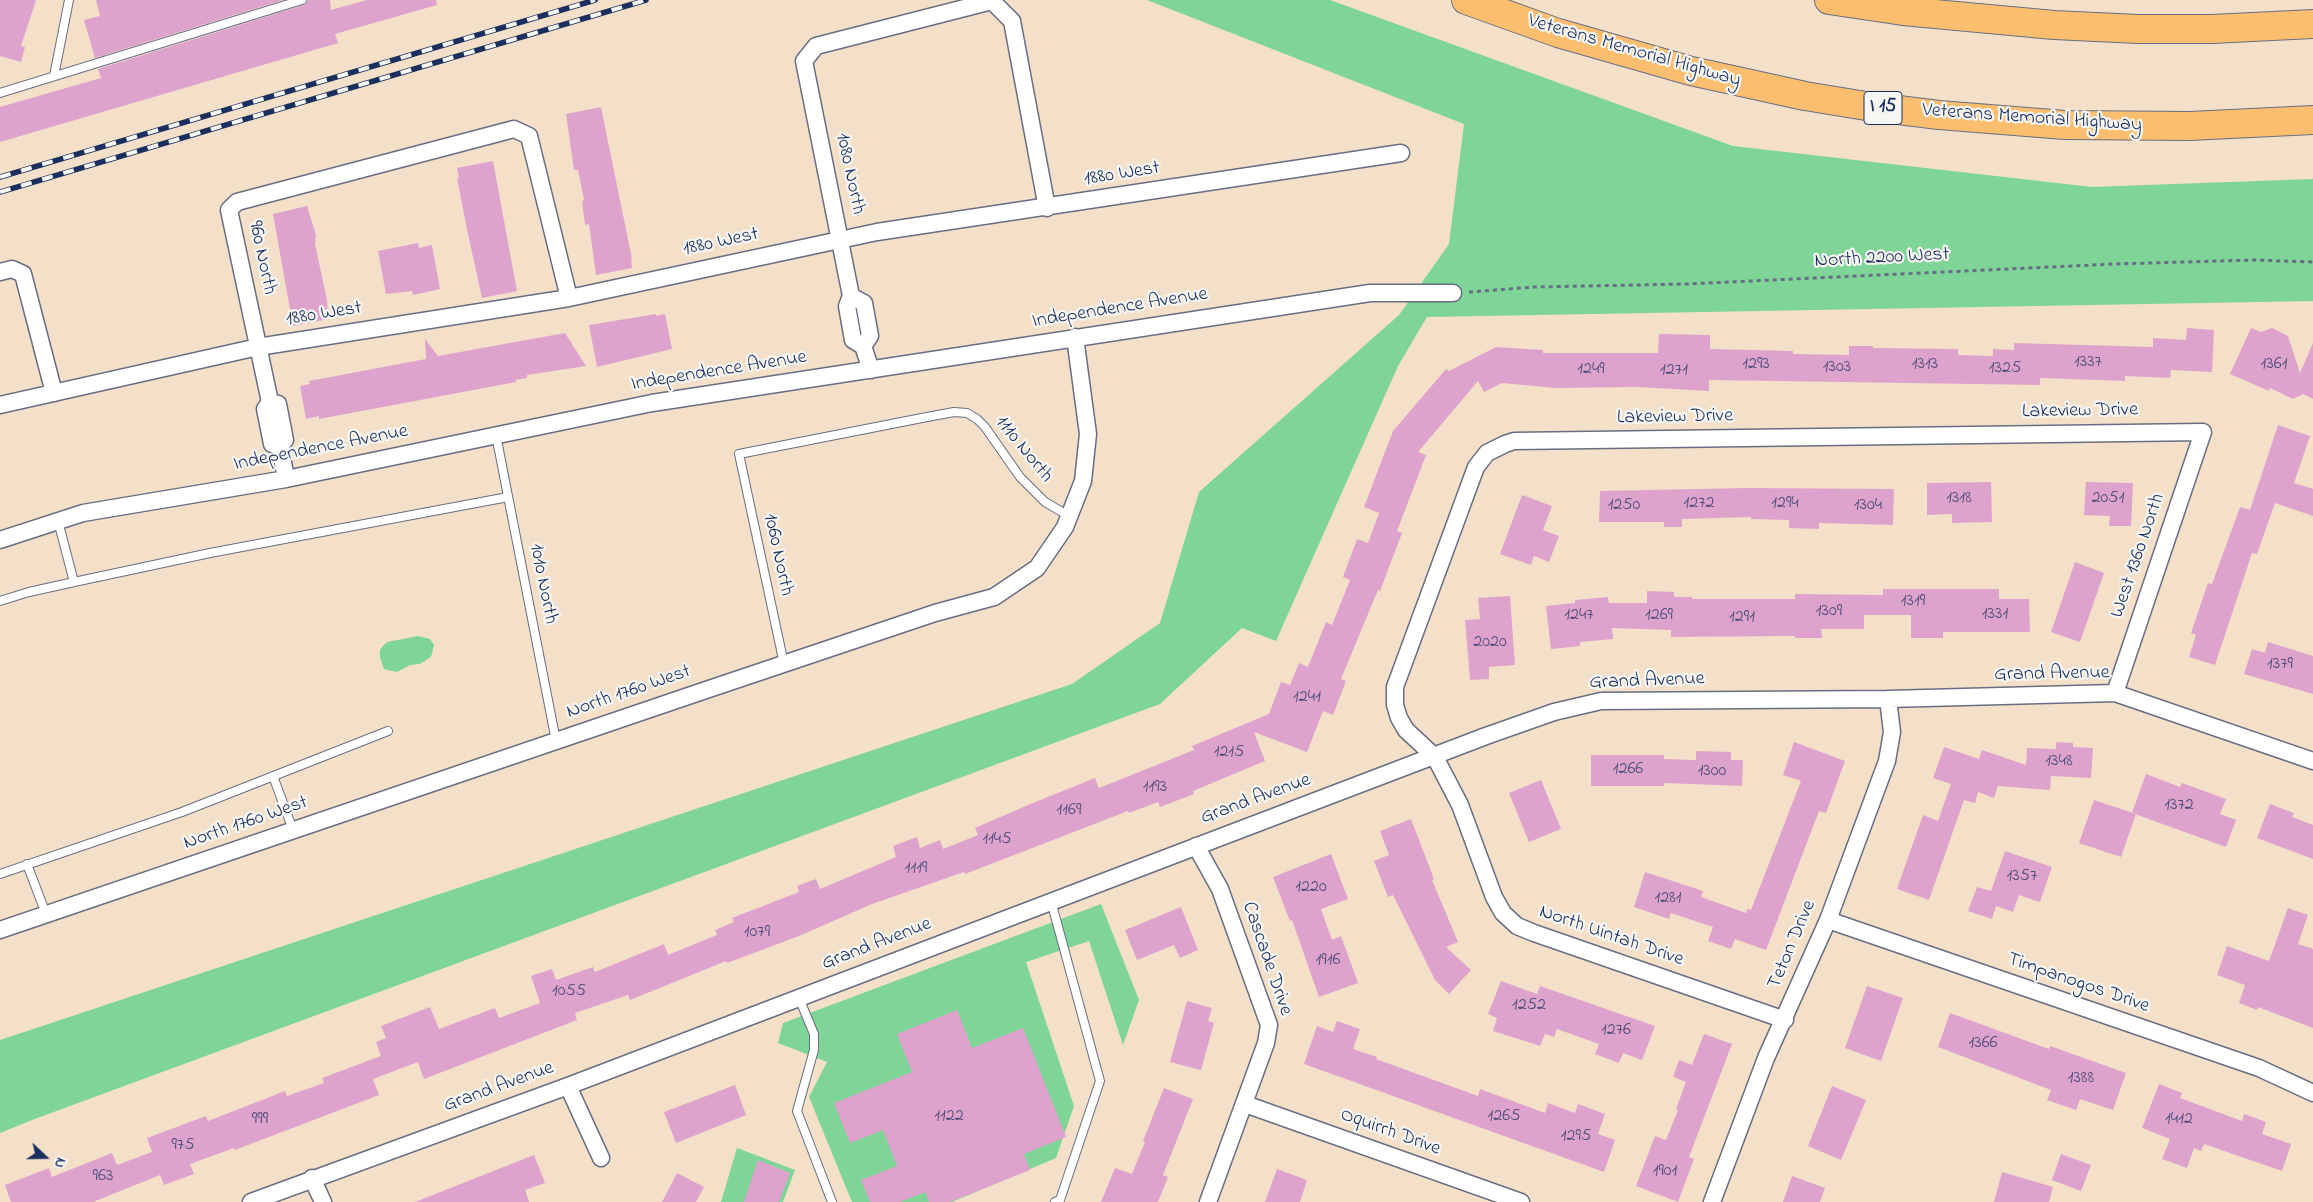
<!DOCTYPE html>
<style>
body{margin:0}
#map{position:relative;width:2313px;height:1202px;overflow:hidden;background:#f4e0c9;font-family:"Indie Flower",sans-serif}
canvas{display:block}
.north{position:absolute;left:20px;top:1132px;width:50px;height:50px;-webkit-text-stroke:4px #f6f6f2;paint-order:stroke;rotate:111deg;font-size:14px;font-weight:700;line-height:20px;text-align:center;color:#1b2f5e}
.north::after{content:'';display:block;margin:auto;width:18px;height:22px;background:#1b2f5e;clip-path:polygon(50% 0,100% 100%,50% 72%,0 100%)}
</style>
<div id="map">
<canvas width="2313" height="1202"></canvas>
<div class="north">N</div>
</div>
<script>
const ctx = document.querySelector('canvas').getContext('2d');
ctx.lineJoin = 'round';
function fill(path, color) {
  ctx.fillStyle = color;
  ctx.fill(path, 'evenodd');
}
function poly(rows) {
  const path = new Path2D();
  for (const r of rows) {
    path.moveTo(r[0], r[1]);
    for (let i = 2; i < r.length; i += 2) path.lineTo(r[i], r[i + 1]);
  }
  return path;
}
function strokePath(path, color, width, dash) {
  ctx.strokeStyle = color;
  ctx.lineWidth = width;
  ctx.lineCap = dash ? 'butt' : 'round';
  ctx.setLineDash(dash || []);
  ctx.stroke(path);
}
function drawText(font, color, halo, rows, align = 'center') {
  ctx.font = font + ' "Indie Flower",sans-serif';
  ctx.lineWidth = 4.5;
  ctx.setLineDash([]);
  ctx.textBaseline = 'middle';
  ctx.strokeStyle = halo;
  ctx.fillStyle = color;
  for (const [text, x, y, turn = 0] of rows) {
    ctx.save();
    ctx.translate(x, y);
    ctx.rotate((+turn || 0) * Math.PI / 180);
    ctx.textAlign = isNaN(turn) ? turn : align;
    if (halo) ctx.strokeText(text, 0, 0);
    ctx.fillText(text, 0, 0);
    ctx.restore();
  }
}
const green = poly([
 [1147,0,1330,0,1733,146,2092,187,2313,179,2313,301,1427,317,1398,366,1276,641,1242,628,1160,704,32,1120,0,1133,0,1040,1072,684,1160,623,1199,492,1399,315,1449,244,1464,124],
 [418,636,430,639,434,645,431,657,420,664,410,665,397,672,384,669,380,657,380,650,383,646,387,642],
 [1101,904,1139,1000,1123,1045,1089,941,1026,962,1074,1106,1056,1158,952,1202,852,1202,809,1097,827,1062,778,1043,783,1023],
 [737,1148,795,1170,783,1202,721,1202]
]);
const building = poly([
 [0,0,36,0,21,46,25,47,21,62,0,56],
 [96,0,283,0,95,58,84,20,100,16],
 [308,0,330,0,331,10,367,0,436,0,437,5,335,34,338,43,0,142,0,107,101,78,98,69,304,5],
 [601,107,632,259,631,259,632,268,596,275,589,224,585,225,582,201,584,200,578,170,574,170,566,114],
 [493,161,517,291,482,298,468,234,457,178,459,178,457,168],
 [307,206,316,235,315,244,327,300,328,319,293,326,273,214],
 [418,243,419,248,432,245,440,289,413,295,412,291,386,294,378,251],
 [656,314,656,316,665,314,672,349,597,367,589,325],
 [2187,328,2214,330,2212,372,2171,370,2170,378,2125,376,2125,381,2040,378,2040,385,1709,380,1709,391,1637,387,1556,388,1502,383,1484,392,1478,381,1418,452,1426,455,1397,531,1402,533,1380,591,1378,590,1341,679,1346,681,1333,715,1323,711,1307,752,1254,732,1265,761,1193,791,1194,794,1160,807,1158,802,1129,813,1128,811,965,874,964,872,872,904,799,936,727,963,726,961,630,1000,628,995,575,1013,577,1020,424,1079,418,1062,373,1079,379,1095,235,1150,234,1148,190,1164,194,1174,164,1185,160,1175,93,1202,11,1202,5,1185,49,1168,52,1177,112,1153,117,1165,152,1152,147,1138,206,1116,208,1121,285,1091,287,1096,324,1083,322,1078,381,1056,376,1042,386,1038,381,1026,430,1007,439,1029,495,1008,499,1018,540,1003,531,976,552,969,556,980,593,967,595,972,664,944,668,955,717,935,715,930,734,922,732,918,799,892,797,886,816,879,820,889,896,857,893,846,917,837,920,848,940,840,943,849,978,835,975,828,1028,805,1095,778,1099,788,1194,750,1192,746,1269,714,1281,682,1290,685,1299,663,1308,667,1326,622,1332,625,1350,580,1343,577,1357,539,1368,543,1379,513,1364,507,1393,431,1446,369,1449,371,1496,347,1543,350,1543,353,1658,353,1659,334,1710,335,1710,349,1793,351,1793,354,1849,355,1849,346,1873,346,1873,348,1958,349,1958,355,1993,356,1993,349,2014,350,2014,343,2153,347,2153,338,2186,340],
 [2251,328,2261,332,2272,328,2288,336,2300,373,2313,343,2313,399,2303,394,2293,399,2270,388,2269,391,2230,374],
 [565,333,586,366,527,375,527,378,516,380,516,382,319,419,319,416,306,419,300,386,310,384,309,381,426,359,425,339,438,356],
 [2278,425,2310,436,2294,483,2313,489,2313,516,2275,503,2257,554,2252,553,2215,665,2189,657,2196,635,2191,633,2208,583,2212,584,2240,507,2250,510],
 [1991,482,1992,522,1952,523,1952,514,1927,515,1927,483],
 [2086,482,2133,483,2131,526,2109,526,2110,516,2084,515],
 [1747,488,1894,489,1893,525,1819,523,1819,529,1789,528,1789,520,1751,519,1751,517,1682,519,1682,527,1664,527,1664,522,1599,522,1600,491],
 [1522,495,1552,506,1543,530,1559,536,1549,562,1534,556,1531,565,1500,554],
 [2075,562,2104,573,2080,642,2051,632],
 [1883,589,1999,589,1999,599,2029,599,2030,632,1943,632,1943,638,1911,638,1911,615,1864,615,1864,629,1821,629,1822,638,1795,638,1795,636,1671,637,1671,630,1612,628,1613,639,1580,642,1580,646,1551,649,1546,606,1575,603,1575,600,1608,597,1609,603,1647,603,1647,591,1674,592,1674,597,1692,597,1692,599,1795,599,1795,594,1883,595],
 [1510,596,1515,665,1489,667,1489,679,1470,680,1465,620,1480,619,1478,598],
 [2268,642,2313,656,2313,694,2244,674,2252,649,2265,653],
 [1794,742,1845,761,1826,813,1819,811,1766,950,1735,939,1731,949,1708,941,1713,927,1671,913,1669,919,1634,907,1645,872,1703,891,1701,897,1746,913,1747,909,1751,910,1801,781,1783,775],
 [2056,742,2073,743,2073,747,2093,748,2091,778,2051,776,2050,790,1998,786,1994,798,1978,792,1975,803,1964,800,1929,900,1897,889,1923,815,1938,821,1951,784,1933,778,1944,747,1979,759,1982,750,2026,765,2027,748,2056,749],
 [1696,751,1731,752,1731,760,1743,760,1742,786,1664,783,1664,786,1591,786,1591,755,1664,755,1664,759,1696,760],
 [2146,774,2180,787,2182,783,2226,799,2220,814,2236,820,2226,847,2132,813],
 [1541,780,1561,829,1529,842,1509,793],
 [2094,800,2136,814,2121,857,2079,843],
 [2270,804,2294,813,2292,817,2313,825,2313,859,2257,838],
 [1411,819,1434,879,1432,880,1458,942,1446,947,1471,970,1449,994,1435,980,1393,895,1388,897,1374,861,1389,855,1380,831],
 [2005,851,2052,867,2040,902,2019,895,2013,912,1996,906,1992,919,1968,911,1977,887,1991,891],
 [1331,854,1348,899,1321,909,1332,940,1341,936,1358,983,1319,997,1292,920,1290,921,1273,877],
 [1181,907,1198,950,1180,958,1174,945,1137,960,1125,930],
 [2288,908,2308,915,2298,944,2313,949,2313,1028,2258,1007,2257,1010,2239,1003,2245,985,2217,975,2227,946,2269,961],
 [1501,981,1537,994,1540,986,1655,1026,1642,1060,1623,1053,1619,1063,1595,1054,1599,1044,1557,1029,1554,1037,1545,1034,1540,1046,1493,1031,1497,1018,1488,1014],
 [1867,986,1903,998,1881,1061,1845,1048],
 [1187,1001,1212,1008,1208,1021,1214,1023,1201,1070,1170,1062],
 [957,1010,972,1048,1023,1028,1066,1137,1024,1154,1030,1170,950,1202,929,1202,925,1192,900,1202,870,1202,861,1180,897,1166,883,1130,850,1143,834,1103,912,1072,897,1034],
 [1950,1013,2049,1049,2050,1046,2126,1073,2113,1110,2080,1099,2076,1110,2047,1100,2051,1090,1938,1047],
 [1337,1021,1360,1029,1353,1049,1377,1057,1376,1059,1478,1096,1480,1089,1545,1113,1548,1103,1575,1113,1578,1104,1605,1114,1598,1134,1615,1140,1604,1172,1304,1064,1317,1026,1333,1032],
 [1704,1034,1732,1044,1689,1157,1694,1159,1678,1202,1636,1186,1655,1136,1666,1140,1678,1110,1676,1109,1686,1082,1673,1077,1679,1060,1692,1065],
 [2159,1084,2182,1093,2180,1098,2242,1121,2244,1114,2266,1122,2262,1134,2291,1144,2282,1171,2204,1144,2201,1151,2194,1148,2187,1168,2162,1159,2170,1139,2142,1128],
 [735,1085,746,1115,676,1143,664,1112],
 [1832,1086,1866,1100,1841,1160,1808,1146],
 [1164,1088,1193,1099,1163,1175,1168,1177,1158,1202,1101,1202,1115,1168,1132,1174,1145,1142,1143,1141],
 [2061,1154,2091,1165,2081,1191,2052,1180],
 [534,1155,545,1183,525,1190,529,1202,415,1202],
 [758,1160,790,1173,779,1202,744,1202],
 [1277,1169,1307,1180,1300,1202,1265,1202],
 [2002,1172,2053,1187,2049,1202,1994,1202],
 [677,1173,704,1187,696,1202,662,1202],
 [1792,1176,1825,1188,1820,1202,1783,1202]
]);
const path = poly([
 [1469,292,1534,287,1687,284,2114,264,2254,260,2313,262]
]);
const service = poly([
 [54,76,69,0],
 [0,93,302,0],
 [496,435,556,741],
 [58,521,74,582,210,553,508,497],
 [0,601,29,592,74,582],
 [784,664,739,454,927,417,954,412,967,413,977,419,985,427,1020,477,1045,502,1069,516],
 [273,776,293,830],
 [27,864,46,914],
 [0,874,182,812,388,731],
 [1051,901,1100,1081,1060,1200,1055,1202],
 [799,998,814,1034,814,1050,797,1111,832,1202]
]);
const minor = poly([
 [0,272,12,269,23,274,54,393],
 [851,296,864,303,870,336,863,346],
 [871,370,863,346,853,340,847,306,851,296,804,61,816,46,992,1,1012,21,1047,208],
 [270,402,278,404,285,440,280,446],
 [0,405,258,347,569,298,877,232,1401,153],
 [280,446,272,444,265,409,270,402,229,210,237,202,514,129,529,136,569,298],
 [280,446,286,479],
 [0,540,83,513,286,479,652,403,1370,293,1453,293],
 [1196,846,1220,889,1269,1025,1266,1043,1208,1202],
 [1828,920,2259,1068,2313,1093],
 [0,930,706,690,935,613,994,597,1037,568,1065,527,1083,481,1088,434,1075,337],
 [1785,1020,1534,933,1517,926,1503,913,1494,897,1460,805,1435,757,1406,730,1399,718,1395,705,1395,687,1476,467,1487,453,1505,444,1514,441,2203,432,2115,693],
 [568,1086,601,1158],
 [1245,1104,1521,1202],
 [312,1178,323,1202],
 [251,1202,568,1086,1486,736,1554,712,1601,701,1888,699,2115,693,2313,761],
 [1712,1202,1766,1058,1828,920,1887,761,1892,732,1888,699]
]);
const motorway = poly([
 [1466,0,1558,33,1691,71,1805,96,1866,106,1939,115,2065,125,2190,126,2313,120],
 [1829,0,1903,11,2054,25,2138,29,2212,29,2313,24]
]);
const rail = poly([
 [0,177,595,0],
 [0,192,646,0]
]);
const numberNames = [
 ["1337",2088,363],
 ["1293",1756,365],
 ["1313",1925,365],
 ["1361",2274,365],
 ["1303",1837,368],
 ["1325",2005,369],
 ["1249",1591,370],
 ["1271",1674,371],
 ["1318",1959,499],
 ["2051",2108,499],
 ["1272",1699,504],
 ["1294",1785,504],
 ["1250",1624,506],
 ["1304",1868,506],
 ["1319",1913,602],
 ["1309",1829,612],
 ["1331",1995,615],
 ["1247",1579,616],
 ["1269",1659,616],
 ["1291",1742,618],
 ["2020",1490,643],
 ["1379",2280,665],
 ["1241",1307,698],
 ["1215",1229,753],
 ["1348",2059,762],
 ["1266",1628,770],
 ["1300",1712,772],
 ["1193",1155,788],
 ["1372",2179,806],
 ["1169",1069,811],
 ["1145",997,840],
 ["1119",916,869],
 ["1357",2022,877],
 ["1220",1311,888],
 ["1281",1668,899],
 ["1079",757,933],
 ["1916",1328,961],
 ["1055",569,992],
 ["1252",1529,1006],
 ["1276",1616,1031],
 ["1366",1983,1044],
 ["1388",2081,1079],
 ["1122",949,1117],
 ["1265",1504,1117],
 ["999",260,1120],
 ["1412",2179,1120],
 ["1295",1576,1137],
 ["975",183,1146],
 ["1901",1665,1172],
 ["963",103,1177]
];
const shields = [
 [1883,108,38]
];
const shieldNames = [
 ["I 15",1883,108]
];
const streetNames = [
 ["Veterans Memorial Highway",1634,52,16],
 ["Veterans Memorial Highway",2032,119,4],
 ["1080 North",849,174,78],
 ["1880 West",1122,175,-9],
 ["1880 West",721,243,-12],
 ["960 North",261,258,78],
 ["North 2200 West",1882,259,-3],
 ["Independence Avenue",1120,309,-9],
 ["1880 West",324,315,-9],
 ["Independence Avenue",719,372,-9],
 ["Lakeview Drive",2080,412,-1],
 ["Lakeview Drive",1675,418,-1],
 ["Independence Avenue",321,449,-11],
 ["1110 North",1023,450,51],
 ["1060 North",777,555,78],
 ["West 1360 North",2139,556,-71],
 ["1010 North",542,584,79],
 ["Grand Avenue",2052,675,-1],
 ["Grand Avenue",1647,682,-2],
 ["North 1760 West",629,693,-19],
 ["Grand Avenue",1256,800,-20],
 ["North 1760 West",246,824,-19],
 ["North Uintah Drive",1611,937,19],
 ["Grand Avenue",877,945,-21],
 ["Teton Drive",1793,945,-67],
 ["Cascade Drive",1266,959,71],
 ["Timpanogos Drive",2078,984,19],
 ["Grand Avenue",499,1088,-20],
 ["Oquirrh Drive",1390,1133,20]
];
fill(green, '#7fd497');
fill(building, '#dea3cc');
strokePath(service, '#676d83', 10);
strokePath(minor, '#676d83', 19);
strokePath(motorway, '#676d83', 30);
strokePath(path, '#676d83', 3, [4, 4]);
strokePath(service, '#fff', 8);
strokePath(minor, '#fff', 16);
strokePath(motorway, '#fabe6e', 28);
strokePath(rail, '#1b2f5e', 5.5);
strokePath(rail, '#f6f6f2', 4, [11]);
drawText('18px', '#4c4c7a', null, numberNames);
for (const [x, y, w] of shields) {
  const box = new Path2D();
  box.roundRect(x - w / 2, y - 16.5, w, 33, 4);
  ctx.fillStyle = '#f6f6f2';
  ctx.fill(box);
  strokePath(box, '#1b2f5e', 1);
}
drawText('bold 19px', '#1b2f5e', null, shieldNames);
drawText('20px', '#1b2f5e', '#f6f6f2', streetNames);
</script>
